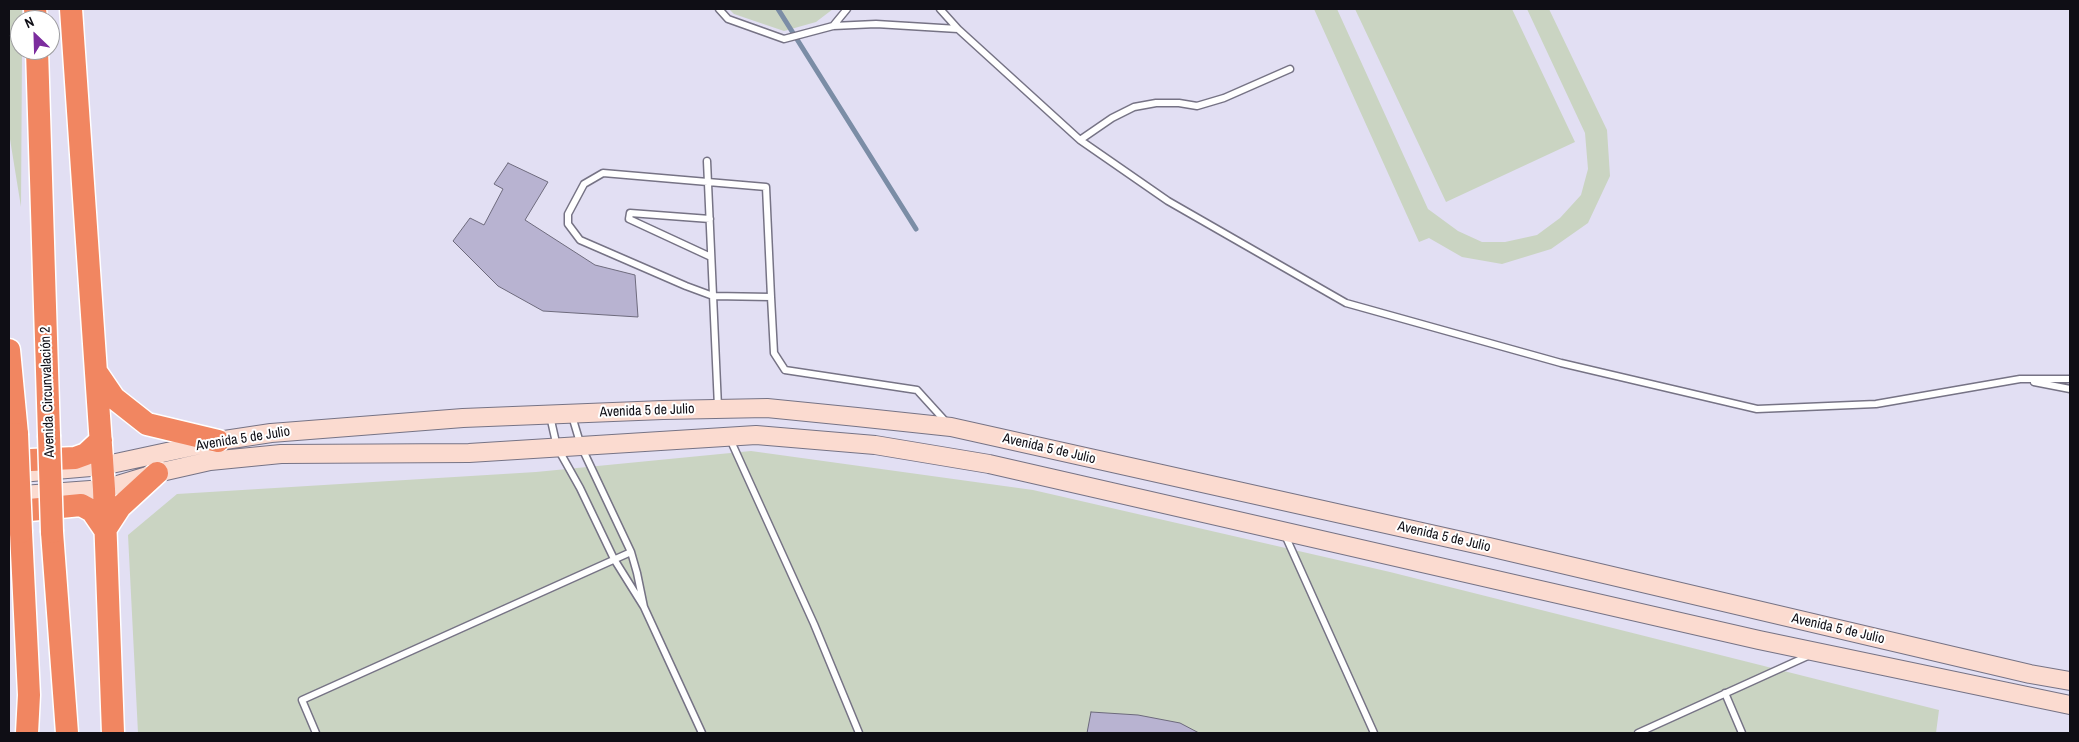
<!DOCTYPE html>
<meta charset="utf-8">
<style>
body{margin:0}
#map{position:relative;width:2079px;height:742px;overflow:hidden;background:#e2dff3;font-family:"Archivo Narrow",sans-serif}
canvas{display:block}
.frame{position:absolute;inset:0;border:10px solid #0f0e15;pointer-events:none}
.north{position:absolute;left:10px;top:10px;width:50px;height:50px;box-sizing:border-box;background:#fff;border:1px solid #9f9fa1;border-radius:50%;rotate:336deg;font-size:14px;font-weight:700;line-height:20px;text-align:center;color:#0f0e15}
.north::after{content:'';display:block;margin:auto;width:18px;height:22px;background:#7c2d9e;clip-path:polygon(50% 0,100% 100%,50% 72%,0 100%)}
</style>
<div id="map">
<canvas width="2079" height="742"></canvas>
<div class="frame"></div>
<div class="north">N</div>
</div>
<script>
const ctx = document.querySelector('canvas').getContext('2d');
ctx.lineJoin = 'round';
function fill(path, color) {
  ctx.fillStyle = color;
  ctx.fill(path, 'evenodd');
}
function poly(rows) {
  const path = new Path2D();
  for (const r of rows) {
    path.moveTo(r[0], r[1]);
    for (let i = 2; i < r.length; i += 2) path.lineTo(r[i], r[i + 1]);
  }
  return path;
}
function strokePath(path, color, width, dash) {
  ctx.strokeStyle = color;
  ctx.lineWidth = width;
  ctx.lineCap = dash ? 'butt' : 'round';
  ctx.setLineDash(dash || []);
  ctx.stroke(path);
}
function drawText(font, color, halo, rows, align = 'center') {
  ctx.font = font + ' "Archivo Narrow",sans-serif';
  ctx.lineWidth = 4;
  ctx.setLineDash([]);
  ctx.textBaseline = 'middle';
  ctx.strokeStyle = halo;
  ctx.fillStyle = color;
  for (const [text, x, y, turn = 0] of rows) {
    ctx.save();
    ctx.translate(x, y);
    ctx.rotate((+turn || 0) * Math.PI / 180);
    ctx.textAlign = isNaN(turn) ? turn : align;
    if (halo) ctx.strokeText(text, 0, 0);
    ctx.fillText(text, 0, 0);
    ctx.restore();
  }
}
const green = poly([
 [9,9,22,9,22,20,20,20,20,50,22,50,21,207,9,133],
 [729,9,833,9,816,22,784,31,734,14],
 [1314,9,1337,9,1428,209,1458,231,1482,242,1505,242,1537,235,1560,218,1581,195,1588,169,1585,133,1527,9,1549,9,1607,130,1610,176,1588,223,1551,249,1502,264,1462,257,1429,238,1419,242],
 [1355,9,1512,9,1575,142,1446,202],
 [751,451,1033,490,1390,572,1939,710,1936,733,138,733,128,535,177,494,536,472]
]);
const stream = poly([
 [778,9,916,229]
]);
const building = poly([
 [508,163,548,182,525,220,595,265,635,275,638,317,543,311,498,286,453,241,470,218,484,225,503,189,494,184,508,163],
 [1091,712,1138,715,1180,723,1199,733,1087,733,1091,712]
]);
const lane = poly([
 [719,9,728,19,784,39,833,26,876,24,958,29,1080,140,1168,201,1346,303,1561,363,1757,409,1876,404,2020,379,2070,379],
 [940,9,958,29],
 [833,26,847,9],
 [1080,140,1112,118,1134,107,1156,103,1179,103,1197,106,1224,98,1290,69],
 [707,161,718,407],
 [710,219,630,213,629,219,711,257],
 [771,297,713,296,686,286,580,240,568,224,568,214,584,184,603,173,766,187,771,297,774,353,785,370,917,390,947,423],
 [2034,382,2070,389],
 [550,416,557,447,580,488,614,559,644,607,637,573,631,552,581,446,572,416],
 [730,439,814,624,859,733],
 [1285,535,1374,733],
 [644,607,702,733],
 [1725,693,1742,733],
 [316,733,302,700,631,552],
 [1638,733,1810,655]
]);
const secondary = poly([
 [9,474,102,466,218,441,271,433,463,418,663,410,767,408,857,417,951,427,1489,547,2030,674,2070,681],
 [9,496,104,489,157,473,210,461,281,454,469,453,756,435,875,445,989,464,1759,640,2070,705]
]);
const highway = poly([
 [35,9,36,20],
 [71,9,104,489,113,733],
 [37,50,49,435],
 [9,350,17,434],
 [97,373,114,398,147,424,218,441],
 [9,461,75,458,86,454,101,440],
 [9,512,81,505,92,511,105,530],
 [105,530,120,507,157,473],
 [21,532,29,695,27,733],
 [52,532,67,733]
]);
const highwayBridge = poly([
 [17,434,21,532],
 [49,435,52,532]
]);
const streetNames = [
 ["Avenida Circunvalación 2",48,392,-92],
 ["Avenida 5 de Julio",647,411,-2],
 ["Avenida 5 de Julio",243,439,-9],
 ["Avenida 5 de Julio",1049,449,13],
 ["Avenida 5 de Julio",1444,537,13],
 ["Avenida 5 de Julio",1838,629,13]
];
fill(green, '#cad4c2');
strokePath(stream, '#7b8da6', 5);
fill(building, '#b8b3d1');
strokePath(building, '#6d6a7c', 1);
strokePath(lane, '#767385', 9);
strokePath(secondary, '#767385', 20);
strokePath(highway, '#fff', 25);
strokePath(lane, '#fff', 6);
strokePath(secondary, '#fbdbd0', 18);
strokePath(highway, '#f18661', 22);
strokePath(highwayBridge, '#fff', 25, []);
strokePath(highwayBridge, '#f18661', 22);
drawText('14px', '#0f0e15', '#fff', streetNames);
</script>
